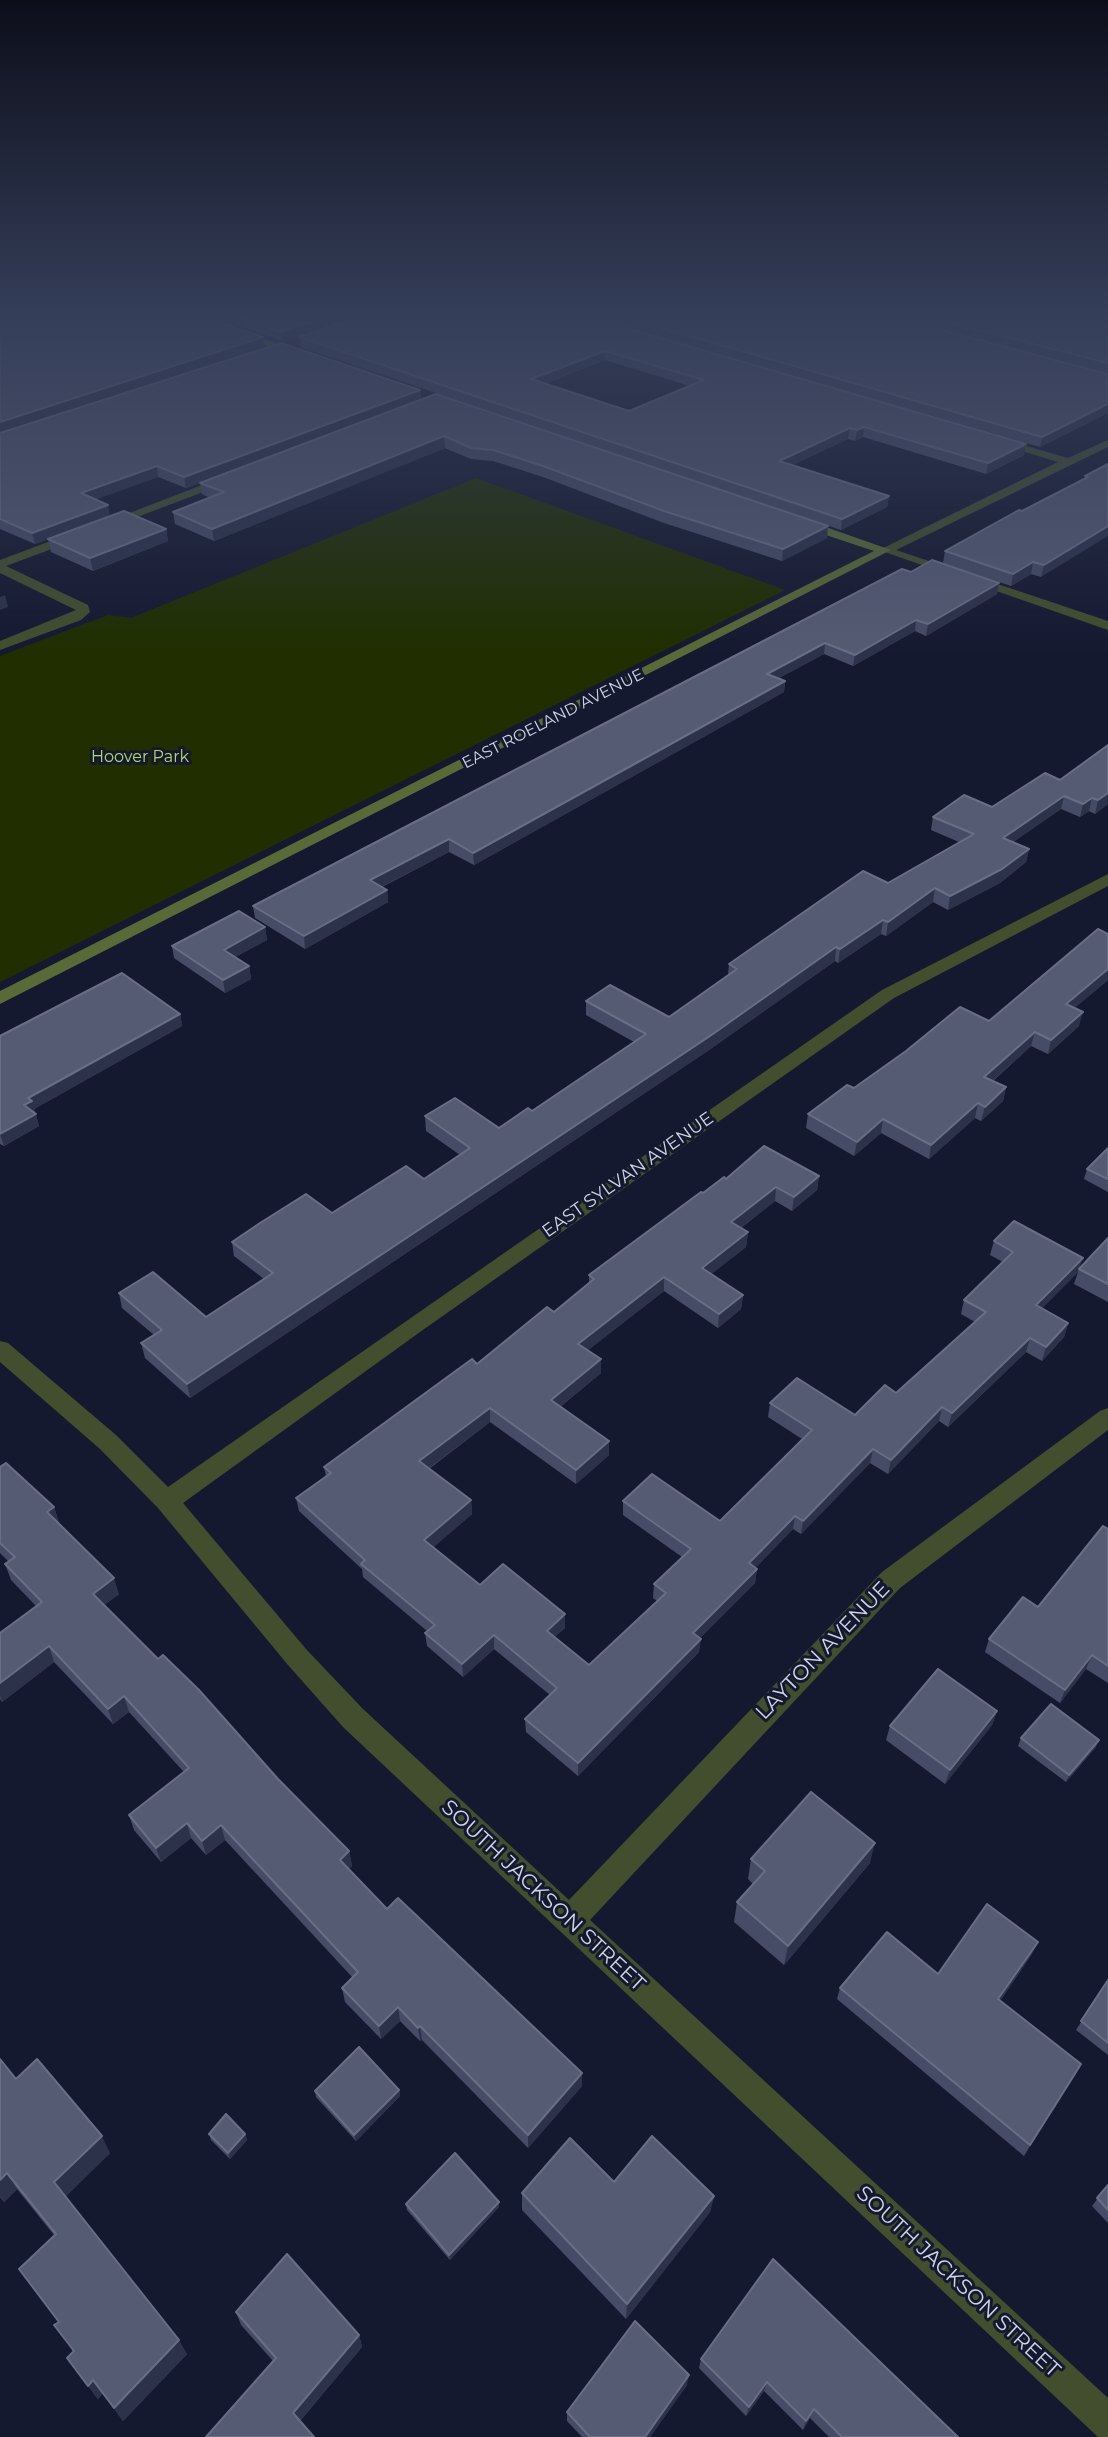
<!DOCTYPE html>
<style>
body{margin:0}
canvas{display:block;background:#151930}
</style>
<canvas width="1108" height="2437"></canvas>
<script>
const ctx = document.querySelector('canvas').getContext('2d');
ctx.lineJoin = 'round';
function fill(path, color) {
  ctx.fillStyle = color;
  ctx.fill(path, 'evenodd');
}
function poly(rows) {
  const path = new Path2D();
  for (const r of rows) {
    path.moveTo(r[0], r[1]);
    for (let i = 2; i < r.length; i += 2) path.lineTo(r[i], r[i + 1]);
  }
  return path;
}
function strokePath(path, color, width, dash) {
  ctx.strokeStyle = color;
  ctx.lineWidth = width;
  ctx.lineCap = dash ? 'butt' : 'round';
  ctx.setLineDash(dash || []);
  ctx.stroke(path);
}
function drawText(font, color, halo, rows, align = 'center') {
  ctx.font = font + ' Montserrat,sans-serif';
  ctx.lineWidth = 6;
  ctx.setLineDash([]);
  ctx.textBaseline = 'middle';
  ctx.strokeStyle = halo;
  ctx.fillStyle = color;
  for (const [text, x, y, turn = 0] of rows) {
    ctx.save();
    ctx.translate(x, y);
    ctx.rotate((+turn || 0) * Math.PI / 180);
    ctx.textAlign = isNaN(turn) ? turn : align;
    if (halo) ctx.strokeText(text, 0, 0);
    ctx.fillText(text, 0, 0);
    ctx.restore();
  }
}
const green = poly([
 [476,478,785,590,0,982,0,656,108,615,131,618]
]);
const street = poly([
 [999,438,1068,458,1108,440,1108,447,896,550,1108,621,1108,630,879,550,1058,462,995,443,995,439,999,438],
 [228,475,234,479,232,481,111,527,103,527,101,524,228,475],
 [77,531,81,532,81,538,6,566,88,605,90,612,81,620,0,650,0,641,76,610,0,573,0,560,77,531],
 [1108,874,1108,886,894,998,420,1332,183,1503,306,1649,363,1709,569,1900,882,1572,1100,1411,1108,1408,1108,1430,900,1588,590,1920,1108,2398,1108,2437,1098,2437,343,1727,288,1665,158,1508,100,1449,0,1362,0,1341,8,1343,116,1435,168,1487,882,990,1108,874]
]);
const secondary = poly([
 [232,330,240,330,307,354,298,356,232,334,232,330],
 [800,518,891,550,0,1004,0,991,874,551,796,525,796,519,800,518]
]);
const wall = poly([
 [195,312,372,312,282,341],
 [571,312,1024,455,986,474,863,437,855,441,848,439,792,465,889,496,887,507,841,530,300,347,299,337],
 [605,360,690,386,629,411,545,384],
 [572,312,1108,312,1108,373,965,336,1108,374,1108,413,1040,447],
 [420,390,421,400,186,488,158,477,96,499,110,516,166,529,168,541,93,571,51,552,48,539,35,544,0,529,0,433],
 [436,394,827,538,782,561,664,523,543,477,493,461,471,459,445,448,214,541,175,524,173,512,210,498,202,494,200,483],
 [1108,464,1041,577,1031,574,1011,586,943,563,945,551,1085,479,1085,476],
 [911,572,999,583,997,594,926,636,915,631,853,666,824,654,779,678,785,681,784,692,474,865,449,852,382,887,387,890,388,902,305,949,255,918,253,906],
 [1045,773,1108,804,1095,814,1089,811,1080,817,1061,809,1013,842,1029,849,1026,862,1000,883,948,910,933,902,886,936,881,934,838,963,835,961,709,1050,190,1398,145,1358,141,1343,154,1335,122,1308,119,1293,206,1317,264,1279,234,1256,232,1242,332,1213,424,1179,460,1155,426,1131,425,1116,499,1128,532,1111,634,1042,586,1015,586,1001,669,1017,728,975,729,964,888,883,959,842,931,830,933,817,992,807],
 [265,927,267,940,235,957,249,966,251,979,225,993,174,958,172,946],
 [1108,934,1108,980,1074,1008,1079,1026,1048,1054,1031,1046,993,1081,1006,1087,1003,1101,981,1121,975,1118,929,1159,881,1133,854,1156,806,1128,808,1114,854,1088,989,1021],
 [180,1014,182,1026,34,1109,39,1126,4,1146,0,1144,0,1036],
 [1108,1148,1108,1192,1084,1179,1087,1169],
 [819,1176,817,1190,792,1211,775,1201,741,1228,748,1232,746,1247,711,1274,743,1295,741,1309,718,1328,664,1291,588,1350,601,1373,560,1407,609,1441,609,1455,576,1484,490,1422,429,1469,471,1500,472,1514,433,1547,480,1585,565,1614,565,1628,554,1637,589,1665,657,1601,653,1598,654,1584,682,1557,623,1515,623,1501,720,1521,802,1439,768,1417,770,1403,855,1415,896,1393,975,1322,961,1314,964,1300,1003,1262,990,1255,994,1241,1080,1268,1108,1238,1108,1302,1074,1284,1078,1272,1042,1308,1068,1323,1064,1337,1042,1361,1026,1352,948,1427,939,1421,888,1474,870,1463,801,1534,793,1529,755,1568,757,1569,755,1583,700,1638,699,1652,578,1776,526,1732,525,1719,550,1695,494,1649,463,1677,427,1646,425,1633,427,1631,363,1577,362,1569,299,1511,296,1498,326,1477,324,1467,554,1312,589,1283,589,1275,703,1193,726,1179],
 [0,1467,54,1507,59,1523,119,1594,104,1605,349,1851,352,1866,348,1869,387,1909,582,2073,582,2086,528,2148,422,2040,420,2041,400,2021,381,2039,345,2002,342,1988,353,1978,225,1840,206,1855,191,1838,161,1862,134,1830,129,1815,184,1772,129,1712,113,1724,54,1662,2,1702,0,1699,0,1633,36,1606,11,1580,5,1564,9,1562,0,1553],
 [1108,1529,1108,1683,1086,1669,1060,1703,985,1652,989,1639,1038,1607],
 [997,1711,992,1725,945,1784,886,1740,890,1726],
 [1021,1738,1096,1747,1066,1782,1018,1746],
 [751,1859,870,1863,784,1965,734,1922,737,1902,753,1884,748,1879],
 [1032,1954,1000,2001,1081,2064,1024,2156,837,1999,840,1988,938,1974],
 [1108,1980,1108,2055,1076,2030],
 [0,2060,16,2079,110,2153,66,2196,187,2354,123,2421,103,2393,98,2399,67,2358,73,2352,58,2322,54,2235,17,2189,4,2202,0,2197],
 [399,2090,400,2096,356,2141,316,2097,315,2091],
 [209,2134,245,2134,247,2140,230,2159,211,2140],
 [614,2182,714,2196,710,2212,626,2319,522,2210,522,2193],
 [1108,2185,1108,2223,1092,2206],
 [499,2202,499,2207,450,2260,407,2210,406,2204],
 [236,2312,359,2335,362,2347,300,2421,206,2437,273,2361,241,2325],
 [701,2359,958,2437,829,2437,810,2418,803,2430,764,2391,746,2416,699,2368],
 [687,2385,650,2437,582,2437,567,2421,567,2412]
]);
const shadedWall = poly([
 [0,312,28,312,0,320],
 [342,312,372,312,282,341,281,332],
 [263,337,264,347,0,433,0,422],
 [605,351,605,360,531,389,531,379],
 [420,390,421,400,186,488,184,477],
 [1108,404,1108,413,1040,447,1042,437],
 [864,427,863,437,855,441,857,430],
 [850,428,848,439,778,472,779,461],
 [444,436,445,448,214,541,212,529],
 [1026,444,1024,455,986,474,988,463],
 [157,466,158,477,83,504,81,493],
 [889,496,887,507,841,530,842,519],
 [108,505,110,516,35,544,32,533],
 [828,526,827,538,782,561,783,549],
 [1108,526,1108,536,1041,577,1044,565],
 [166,529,168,541,93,571,90,558],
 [1033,562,1031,574,1011,586,1013,574],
 [999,583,997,594,926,636,928,624],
 [5,595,8,607,0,610,0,597],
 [916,620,915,631,853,666,855,655],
 [825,643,824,654,766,685,767,674],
 [785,681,784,692,474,865,473,853],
 [1108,793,1108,804,1095,814,1098,800],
 [1064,796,1061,809,1000,851,1003,838],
 [1092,798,1089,811,1080,817,1083,804],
 [449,839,449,852,371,892,370,880],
 [1029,849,1026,862,1000,883,948,910,950,896],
 [935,888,933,902,886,936,888,922],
 [387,890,388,902,305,949,304,936],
 [883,920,881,934,838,963,840,949],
 [265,927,267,940,226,962,224,950],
 [836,947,835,961,709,1050,190,1398,187,1384],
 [249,966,251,979,225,993,223,980],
 [1108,969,1108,980,1063,1018,1066,1004],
 [1083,1012,1079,1026,1048,1054,1051,1040],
 [180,1014,182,1026,34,1109,35,1113,24,1105,28,1098],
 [1035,1032,1031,1046,981,1091,984,1077],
 [1006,1087,1003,1101,981,1121,985,1107],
 [978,1103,975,1118,929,1159,931,1145],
 [36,1114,39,1126,4,1146,0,1134],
 [883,1119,881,1133,854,1156,857,1142],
 [819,1176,817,1190,792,1211,794,1197],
 [776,1187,775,1201,730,1236,731,1222],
 [748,1232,746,1247,701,1282,702,1268],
 [1083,1258,1078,1272,1032,1319,1036,1305],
 [664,1277,664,1291,578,1358,578,1344],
 [743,1295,741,1309,718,1328,719,1314],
 [1068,1323,1064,1337,1042,1361,1046,1347],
 [1030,1338,1026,1352,948,1427,952,1413],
 [601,1359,601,1373,551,1414,551,1400],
 [942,1407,939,1421,888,1474,891,1460],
 [490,1408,490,1422,420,1475,419,1461],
 [609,1441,609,1455,576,1484,576,1470],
 [873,1449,870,1463,801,1534,803,1521],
 [471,1500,472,1514,426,1554,424,1540],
 [54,1507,59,1523,52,1528,47,1512],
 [795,1516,793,1529,747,1577,749,1563],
 [757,1569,755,1583,692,1646,693,1633],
 [114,1578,119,1594,98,1610,93,1594],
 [565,1614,565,1628,547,1644,547,1631],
 [494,1635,494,1649,463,1677,462,1664],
 [701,1639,699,1652,578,1776,578,1763],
 [49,1646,54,1662,2,1702,0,1696,0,1683],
 [1092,1655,1086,1669,1060,1703,1065,1690],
 [124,1696,129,1712,113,1724,108,1709],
 [997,1711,992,1725,945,1784,950,1770],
 [1099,1740,1096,1747,1066,1782,1069,1775],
 [187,1823,191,1838,161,1862,156,1848],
 [221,1825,225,1840,206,1855,202,1841],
 [875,1843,870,1863,784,1965,788,1946],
 [349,1851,352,1866,342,1874,340,1860],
 [1038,1942,1032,1954,993,2011,998,1999],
 [398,2007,400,2021,381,2039,379,2026],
 [420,2026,422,2040,420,2041,418,2028],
 [1081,2064,1075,2076,1024,2156,1030,2145],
 [582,2073,582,2086,528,2148,528,2135],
 [399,2090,400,2096,356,2141,354,2135],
 [245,2134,247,2140,230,2159,228,2153],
 [102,2136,110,2153,64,2198,54,2182],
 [7,2173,17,2189,4,2202,0,2196,0,2180],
 [714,2196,710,2212,626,2319,627,2304],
 [499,2202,499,2207,450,2260,449,2255],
 [359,2335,362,2347,298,2423,293,2413],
 [179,2340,187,2354,123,2421,114,2408],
 [689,2375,687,2385,650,2437,645,2437],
 [93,2380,103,2393,98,2399,88,2386],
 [767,2382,764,2391,746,2416,749,2407],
 [814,2409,810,2418,803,2430,806,2421]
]);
const building = poly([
 [30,312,190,312,263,337,0,422,0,322,30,312],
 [222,312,342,312,281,332,222,312],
 [374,312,571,312,1026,444,988,463,864,427,857,430,850,428,779,461,889,496,842,519,299,337,374,312],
 [605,351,704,380,629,411,531,379,605,351],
 [605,312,873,312,1108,374,1108,404,1042,437,605,312],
 [908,312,1108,312,1108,363,908,312],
 [281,343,420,390,184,477,157,466,81,493,108,505,32,533,0,519,0,433,281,343],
 [436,394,828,526,783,549,664,511,543,466,493,450,471,448,444,436,212,529,173,512,224,492,200,483,436,394],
 [1108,464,1108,526,1044,565,1033,562,1013,574,945,551,1019,510,1022,511,1088,477,1085,476,1108,464],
 [124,511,166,529,90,558,48,539,124,511],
 [932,560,999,583,928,624,916,620,855,655,825,643,767,674,785,681,473,853,449,839,370,880,387,890,304,936,253,906,902,569,911,572,932,560],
 [1108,745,1108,793,1098,800,1092,798,1083,804,1064,796,1003,838,1029,849,1002,869,950,896,935,888,888,922,883,920,840,949,836,947,710,1036,187,1384,141,1343,162,1330,119,1293,153,1272,206,1317,273,1273,232,1242,260,1223,306,1194,332,1213,406,1166,424,1179,470,1148,425,1116,455,1098,499,1128,528,1108,532,1111,646,1034,586,1001,610,985,669,1017,737,969,729,964,863,871,888,883,974,834,933,817,964,795,992,807,1045,773,1060,780,1108,745],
 [239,911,265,927,224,950,249,966,223,980,172,946,239,911],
 [1098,929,1108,934,1108,969,1066,1004,1083,1012,1051,1040,1035,1032,984,1077,1006,1087,985,1107,978,1103,931,1145,883,1119,857,1142,808,1114,847,1085,854,1088,906,1051,960,1007,989,1021,1098,929],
 [122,973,180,1014,28,1098,32,1101,24,1105,36,1114,0,1134,0,1036,122,973],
 [764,1146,819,1176,794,1197,776,1187,731,1222,748,1232,702,1268,743,1295,719,1314,664,1277,578,1344,601,1359,551,1400,609,1441,576,1470,490,1408,419,1461,471,1500,424,1540,480,1585,503,1564,565,1614,547,1631,589,1665,666,1593,654,1584,691,1549,623,1501,652,1474,720,1521,812,1430,770,1403,797,1378,855,1415,885,1385,896,1393,986,1312,964,1300,1013,1252,994,1241,1014,1221,1083,1258,1036,1305,1068,1323,1046,1347,1030,1338,952,1413,942,1407,891,1460,873,1449,803,1521,795,1516,749,1563,757,1569,693,1633,701,1639,578,1763,525,1719,557,1688,494,1635,462,1664,425,1633,435,1625,361,1564,365,1560,296,1498,331,1473,324,1467,472,1359,477,1364,547,1307,554,1312,594,1279,589,1275,701,1192,703,1193,724,1177,726,1179,764,1146],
 [1108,1148,1108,1179,1087,1169,1108,1148],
 [1108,1238,1108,1284,1079,1269,1108,1238],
 [6,1463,54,1507,47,1512,114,1578,93,1594,158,1659,163,1655,199,1690,278,1779,349,1851,340,1860,387,1909,398,1898,582,2073,528,2135,420,2026,418,2028,398,2007,379,2026,342,1988,358,1972,221,1825,202,1841,187,1823,156,1848,129,1815,189,1768,124,1696,108,1709,49,1646,0,1683,0,1633,42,1602,5,1564,15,1557,0,1543,0,1467,6,1463],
 [1103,1526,1108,1529,1108,1666,1092,1655,1065,1690,989,1639,1023,1597,1038,1607,1103,1526],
 [938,1669,997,1711,950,1770,890,1726,938,1669],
 [1051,1704,1099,1740,1069,1775,1021,1738,1051,1704],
 [811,1792,875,1843,788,1946,737,1902,765,1871,751,1859,811,1792],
 [987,1904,1038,1942,998,1999,1081,2064,1030,2145,840,1988,887,1932,938,1974,987,1904],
 [1108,1980,1108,2043,1081,2021,1108,1980],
 [359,2047,399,2090,354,2135,315,2091,359,2047],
 [0,2059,16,2079,37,2059,102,2136,54,2182,179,2340,114,2408,93,2380,88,2386,67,2358,74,2351,54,2325,59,2322,19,2269,56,2234,7,2173,0,2180,0,2059],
 [226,2114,245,2134,228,2153,209,2134,226,2114],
 [652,2136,714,2196,627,2304,522,2193,570,2138,614,2182,652,2136],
 [455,2153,499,2202,449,2255,406,2204,455,2153],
 [1108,2185,1108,2210,1097,2198,1108,2185],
 [287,2254,359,2335,293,2413,314,2437,206,2437,276,2358,236,2312,287,2254],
 [773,2259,958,2437,842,2437,814,2409,806,2421,767,2382,749,2407,701,2359,773,2259],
 [635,2321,689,2375,645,2437,590,2437,567,2412,635,2321]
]);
const farStreetnames = [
 ["EAST ROELAND AVENUE",553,719,-27]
];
const farParknames = [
 ["Hoover Park",140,757]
];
const streetNames = [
 ["EAST SYLVAN AVENUE",628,1175,-35]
];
const nearStreetnames = [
 ["LAYTON AVENUE",823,1651,-46],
 ["SOUTH JACKSON STREET",543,1896,43],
 ["SOUTH JACKSON STREET",958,2282,43]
];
fill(green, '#202e00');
fill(street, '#424e2e');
fill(secondary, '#586a37');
fill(wall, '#464c66');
fill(shadedWall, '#2c324a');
fill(building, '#555b73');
strokePath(building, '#696e85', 2);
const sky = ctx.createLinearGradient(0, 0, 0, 653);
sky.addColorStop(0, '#0c0e1a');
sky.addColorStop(0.48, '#353e59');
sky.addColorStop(1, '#353e5900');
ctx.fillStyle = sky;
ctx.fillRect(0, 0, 1108, 653);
drawText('16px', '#d1d5e5', '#151930', farStreetnames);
drawText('16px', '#b1d969', '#151930', farParknames);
drawText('18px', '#d1d5e5', '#151930', streetNames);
drawText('21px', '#d1d5e5', '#151930', nearStreetnames);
</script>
